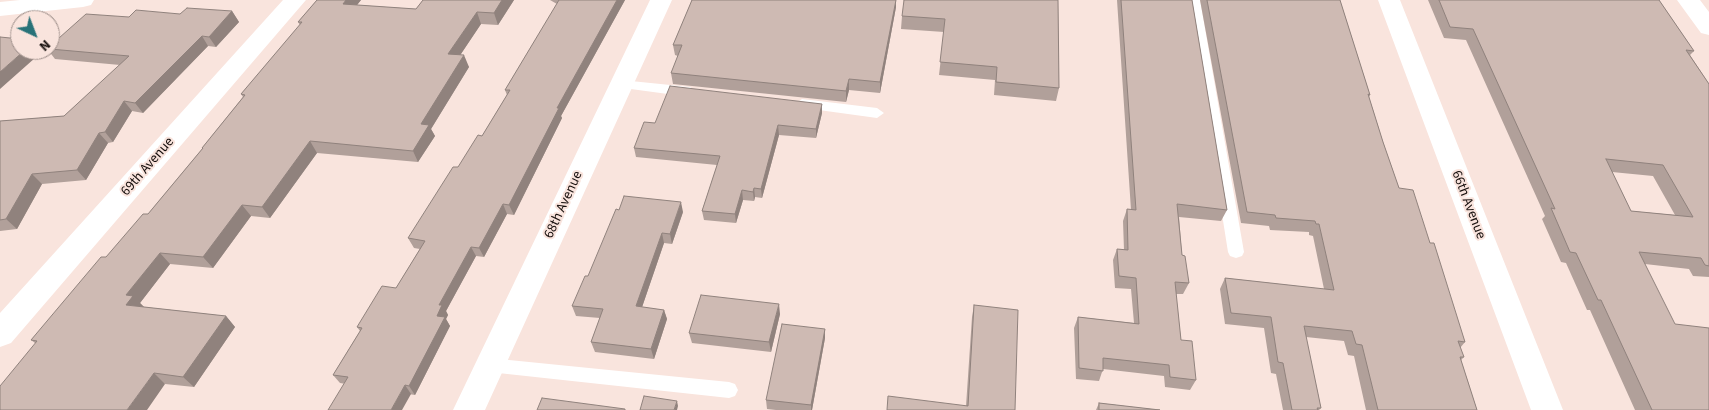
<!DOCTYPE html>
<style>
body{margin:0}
#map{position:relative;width:1709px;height:410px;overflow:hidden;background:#f9e4dd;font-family:"Source Sans 3",sans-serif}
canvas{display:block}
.north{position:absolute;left:10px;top:10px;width:50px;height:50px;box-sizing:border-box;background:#f9e4dd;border:1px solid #9e8f8a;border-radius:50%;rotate:137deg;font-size:14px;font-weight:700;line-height:20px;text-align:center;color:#160f0d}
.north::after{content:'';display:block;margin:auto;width:18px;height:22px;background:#287278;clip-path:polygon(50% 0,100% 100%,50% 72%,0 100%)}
</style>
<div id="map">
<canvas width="1709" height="410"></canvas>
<div class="north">N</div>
</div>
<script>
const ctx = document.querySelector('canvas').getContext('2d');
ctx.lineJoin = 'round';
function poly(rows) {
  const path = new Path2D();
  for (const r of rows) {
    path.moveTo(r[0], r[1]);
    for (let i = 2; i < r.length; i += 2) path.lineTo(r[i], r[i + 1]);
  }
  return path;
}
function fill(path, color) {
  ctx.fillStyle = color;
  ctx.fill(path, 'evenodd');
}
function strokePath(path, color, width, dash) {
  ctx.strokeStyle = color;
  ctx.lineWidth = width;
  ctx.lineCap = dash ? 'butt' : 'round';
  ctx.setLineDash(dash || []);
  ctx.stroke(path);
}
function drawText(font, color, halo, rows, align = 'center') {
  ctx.font = font + ' "Source Sans 3",sans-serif';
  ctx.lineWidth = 4;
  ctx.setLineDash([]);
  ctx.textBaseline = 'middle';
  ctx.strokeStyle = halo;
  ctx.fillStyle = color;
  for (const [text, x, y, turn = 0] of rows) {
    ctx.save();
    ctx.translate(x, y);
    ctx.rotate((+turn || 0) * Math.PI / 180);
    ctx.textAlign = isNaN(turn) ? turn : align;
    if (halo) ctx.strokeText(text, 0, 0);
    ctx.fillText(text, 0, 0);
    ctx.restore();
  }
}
const lane = poly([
 [1188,0,1200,0,1244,252,1242,256,1236,258,1230,256,1228,252,1188,0],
 [621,80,690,87,697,92,690,97,616,87,614,84,616,81,621,80],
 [802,99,877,108,884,113,877,118,797,107,795,104,802,99],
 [489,358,729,382,735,384,738,390,735,396,729,398,489,372,483,370,480,365,483,360,489,358]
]);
const street = poly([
 [283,0,306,0,11,343,0,347,0,313,283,0],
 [650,0,672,0,485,410,453,410,650,0],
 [1378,0,1400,0,1563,410,1531,410,1378,0],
 [1677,0,1700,0,1709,12,1709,35,1701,33,1677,0]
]);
const secondary = poly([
 [20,0,94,0,91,5,83,7,0,16,0,2,20,0]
]);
const wall = poly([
 [317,0,361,0,357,5,416,9,423,0,514,0,498,25,481,24,460,55,469,67,431,129,435,136,418,162,317,153,270,218,251,216,213,268,170,264,140,303,144,307,226,316,235,327,194,387,165,384,35,343,31,340,106,257,148,214,202,149,202,148,243,97,241,94,300,25,298,22],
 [550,0,625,0,561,116,562,118,514,215,507,214,484,257,476,256,446,311,448,315,446,319,450,326,415,395,340,383,333,375,360,331,357,327,396,288,420,249,414,248,408,238,458,167,482,136,507,95,505,90,557,4],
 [692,0,896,0,896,7,880,93,849,90,846,102,673,84,671,73,678,56,675,55,673,45],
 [1058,0,1059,88,1056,101,994,95,995,80,939,75,944,32,901,29,902,16],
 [1117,0,1192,0,1227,210,1221,221,1179,217,1182,255,1189,283,1183,294,1176,294,1181,340,1196,380,1190,390,1165,387,1164,376,1103,369,1099,381,1076,379,1074,328,1078,317,1134,323,1131,289,1115,288,1113,260,1117,249,1124,250,1123,221,1127,209,1131,210],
 [1200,0,1340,0,1370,95,1369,97,1383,142,1399,188,1430,243,1465,342,1460,348,1464,357,1461,360,1477,410,1366,410,1354,356,1348,355,1344,341,1306,337,1321,408,1319,410,1283,410,1276,374,1271,373,1264,328,1225,324,1220,289,1225,278,1324,289,1313,236,1309,235,1309,232,1270,230,1269,226,1241,223],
 [1428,0,1659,0,1694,51,1690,55,1709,84,1709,277,1693,276,1689,269,1645,264,1709,410,1635,410,1590,310,1587,310,1566,263,1561,262,1542,219,1545,216,1466,40,1444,38],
 [1612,172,1653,176,1675,215,1631,211],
 [232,11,239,22,216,47,208,46,143,113,132,111,113,142,108,143,86,180,42,184,17,229,0,231,0,121,64,116,120,65,55,59,48,50,50,50,50,46,129,17],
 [822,104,822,113,816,138,779,135,762,198,755,197,754,201,743,200,736,223,704,220,702,211,717,165,636,157,634,148,655,123],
 [683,212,672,244,664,243,642,307,664,310,667,319,654,359,595,352,591,342,600,318,576,316,572,306,588,276],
 [974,305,1015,410,966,406,972,317],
 [780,314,771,352,692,343,689,333],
 [825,329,825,338,812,410,776,410,767,409,766,400],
 [1099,403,1160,410,1096,410]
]);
const shadedWall = poly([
 [346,0,361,0,349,15,343,4],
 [502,0,514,0,498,25,494,13],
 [617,0,625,0,561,116,562,118,514,215,509,205,557,108],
 [896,0,896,7,880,93,880,82],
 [232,11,239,22,216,47,209,37],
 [477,12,481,24,453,66,448,54],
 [202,36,208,46,143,113,135,103],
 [25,50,44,50,0,89,0,72],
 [464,55,469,67,431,129,435,136,418,162,413,151,421,124],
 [849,79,849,90,846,102,846,91],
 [124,101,132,111,113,142,105,132],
 [822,104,822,113,816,138,816,129],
 [778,125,779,135,762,198,761,189],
 [99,133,108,143,86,180,77,170],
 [310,141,317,153,270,218,262,207],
 [32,174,42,184,17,229,6,219],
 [754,188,755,197,754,201,753,192],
 [742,190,743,200,736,223,735,214],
 [681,202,683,212,672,244,670,234],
 [503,204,507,214,484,257,479,248],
 [242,205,251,216,213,268,203,257],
 [662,233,664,243,639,316,636,306],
 [471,247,476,256,446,311,448,315,446,319,450,326,415,395,409,386,437,316,439,305],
 [160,253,170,264,140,303,144,307,126,305,126,295],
 [779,304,780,314,771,352,769,342],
 [664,310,667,319,654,359,651,349],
 [226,316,235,327,194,387,183,377],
 [825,329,825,338,812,410,811,410,811,405],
 [154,373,165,384,147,410,127,410],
 [405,385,411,394,402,410,391,410],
 [677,401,678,406,677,410,674,410]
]);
const building = poly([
 [317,0,346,0,343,4,416,9,423,0,502,0,494,13,477,12,448,54,464,55,421,124,429,125,413,151,310,141,262,207,242,205,203,257,160,253,126,295,133,296,126,305,226,316,183,377,154,373,127,410,0,410,0,386,37,341,31,340,101,257,106,257,143,214,148,214,203,148,202,148,245,95,241,94,302,22,298,22,317,0],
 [559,0,617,0,557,108,559,108,509,205,503,204,479,248,471,247,439,305,442,305,437,316,445,317,409,386,405,385,391,410,328,410,348,377,333,375,362,328,357,327,382,286,396,288,425,241,408,238,453,167,458,167,478,135,482,136,510,90,505,90,559,0],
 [692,0,896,0,880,82,849,79,846,91,671,73,682,45,673,45,692,0],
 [904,0,1058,0,1059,88,996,82,997,67,940,62,945,19,902,16,904,0],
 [1121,0,1192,0,1227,210,1177,204,1182,255,1185,256,1189,283,1175,282,1181,340,1192,341,1196,380,1170,377,1169,365,1103,358,1103,371,1079,368,1078,317,1139,324,1136,278,1119,276,1117,249,1128,250,1127,209,1136,210,1121,0],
 [1207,0,1340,0,1370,95,1368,94,1383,142,1399,188,1413,190,1430,243,1434,243,1465,342,1458,341,1464,357,1460,357,1477,410,1378,410,1362,345,1356,344,1352,331,1304,326,1321,408,1317,408,1318,410,1292,410,1283,363,1278,362,1271,317,1231,313,1225,278,1334,290,1319,224,1316,224,1315,221,1276,218,1275,215,1247,212,1207,0],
 [1439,0,1659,0,1694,51,1686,50,1709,84,1709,266,1705,265,1701,258,1639,252,1675,324,1709,328,1709,410,1652,410,1601,300,1598,300,1576,253,1570,252,1551,208,1555,209,1473,29,1450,27,1439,0],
 [1606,159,1663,165,1693,217,1631,211,1606,159],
 [187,8,232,11,209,37,202,36,135,103,124,101,105,132,99,133,77,170,32,174,6,219,0,220,0,121,64,116,129,56,50,49,50,46,86,14,129,17,136,10,180,14,187,8],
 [0,37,20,39,20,50,25,50,0,72,0,37],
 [670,86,822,104,816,129,778,125,761,189,754,188,753,192,742,190,735,214,702,211,720,156,634,148,644,122,655,123,670,86],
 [624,196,681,202,670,234,662,233,636,306,664,310,651,349,591,342,603,309,572,306,585,276,588,276,616,209,619,210,624,196],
 [701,295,779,304,769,342,689,333,701,295],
 [974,305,1018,310,1015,410,887,410,888,396,968,406,974,305],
 [782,324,825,329,811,405,766,400,782,324],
 [644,396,677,401,674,410,640,410,644,396],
 [542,398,625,409,625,410,537,410,542,398],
 [1099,403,1160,410,1099,410,1099,403]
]);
const streetNames = [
 ["69th Avenue",148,167,-49],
 ["68th Avenue",564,205,-65],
 ["66th Avenue",1468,205,69]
];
fill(lane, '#fff');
fill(street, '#fff');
fill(secondary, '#fff');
fill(wall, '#b1a09a');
fill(shadedWall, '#90827d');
fill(building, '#cebab3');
strokePath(building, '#90827d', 1);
drawText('14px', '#160f0d', '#f9e4dd', streetNames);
</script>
